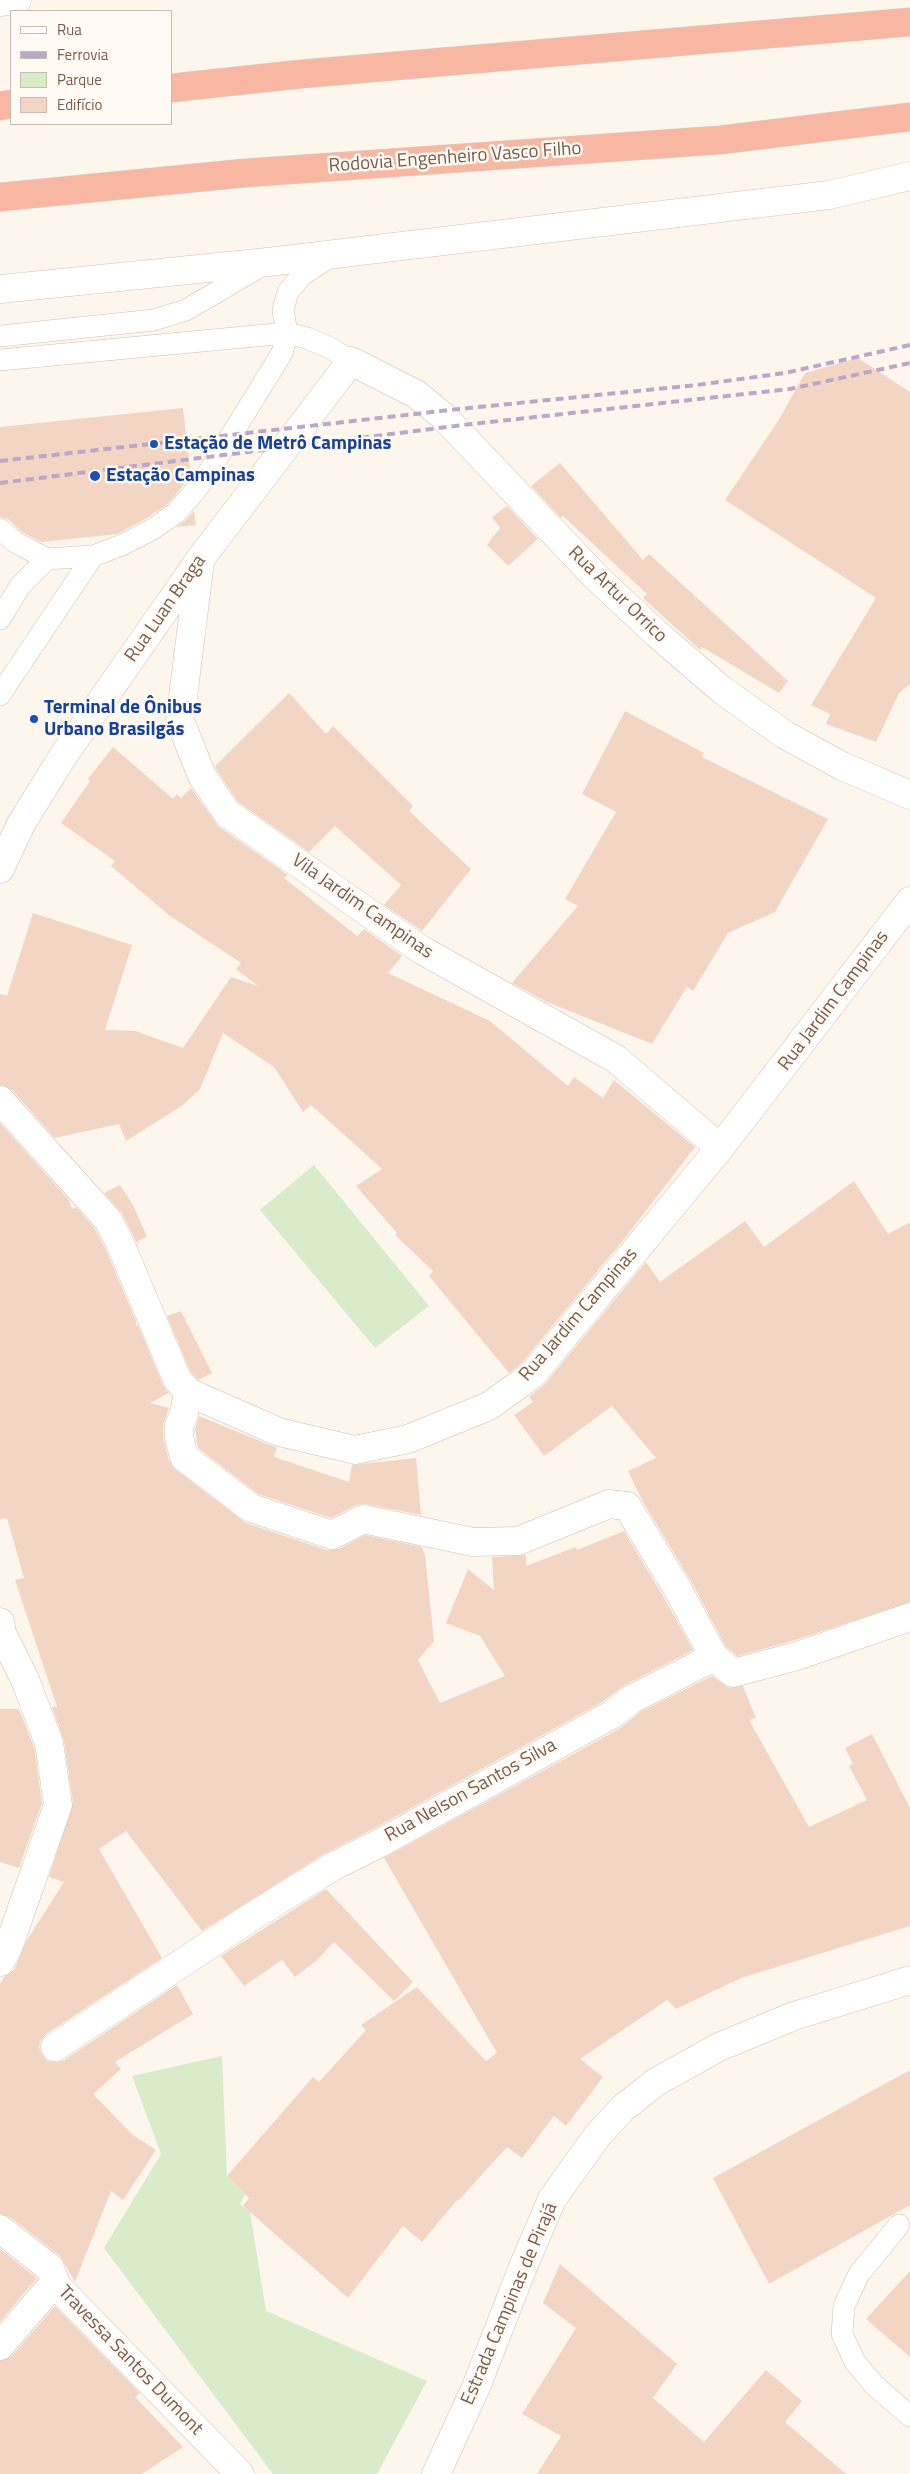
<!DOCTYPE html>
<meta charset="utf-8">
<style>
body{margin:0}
#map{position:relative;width:910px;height:2474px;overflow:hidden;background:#fdf6ec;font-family:"Titillium Web",sans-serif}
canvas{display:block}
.legend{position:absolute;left:10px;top:10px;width:162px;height:115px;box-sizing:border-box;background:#fffaf3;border:1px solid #cabbb1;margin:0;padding:6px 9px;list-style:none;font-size:15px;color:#7a5c4d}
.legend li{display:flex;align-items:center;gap:10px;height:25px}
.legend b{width:25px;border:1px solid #cabbb1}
</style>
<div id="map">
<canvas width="910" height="2474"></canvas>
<ul class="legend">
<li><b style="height:6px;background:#fff"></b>Rua</li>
<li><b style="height:6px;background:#b9a8c9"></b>Ferrovia</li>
<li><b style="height:14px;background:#d8ecc9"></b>Parque</li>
<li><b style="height:14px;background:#f3d5c3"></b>Edifício</li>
</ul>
</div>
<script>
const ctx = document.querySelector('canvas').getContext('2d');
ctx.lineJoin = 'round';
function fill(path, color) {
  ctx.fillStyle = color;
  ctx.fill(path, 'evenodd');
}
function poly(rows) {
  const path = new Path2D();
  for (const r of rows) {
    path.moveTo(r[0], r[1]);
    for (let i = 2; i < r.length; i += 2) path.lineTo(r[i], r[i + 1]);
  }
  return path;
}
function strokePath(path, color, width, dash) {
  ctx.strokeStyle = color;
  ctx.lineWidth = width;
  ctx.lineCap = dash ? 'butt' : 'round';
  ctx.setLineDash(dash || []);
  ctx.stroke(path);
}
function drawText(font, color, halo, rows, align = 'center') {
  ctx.font = font + ' "Titillium Web",sans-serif';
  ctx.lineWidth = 5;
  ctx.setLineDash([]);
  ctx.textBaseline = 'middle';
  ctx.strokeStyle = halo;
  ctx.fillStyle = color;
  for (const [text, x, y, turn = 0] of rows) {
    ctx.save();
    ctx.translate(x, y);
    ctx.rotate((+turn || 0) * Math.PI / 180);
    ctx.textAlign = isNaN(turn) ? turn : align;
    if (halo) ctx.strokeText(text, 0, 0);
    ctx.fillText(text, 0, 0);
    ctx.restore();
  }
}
const green = poly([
 [314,1165,429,1306,375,1348,260,1210],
 [222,2056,227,2176,245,2194,240,2204,250,2212,266,2311,427,2381,377,2474,273,2474,104,2248,161,2154,132,2076]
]);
const building = poly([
 [858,358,910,392,910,684,899,693,876,742,826,724,830,714,811,705,876,598,725,500,778,421,805,373],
 [183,408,191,476,168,504,147,518,117,534,41,542,22,532,8,519,0,517,0,427],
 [560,463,643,560,649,554,788,681,779,693,702,647,700,650,643,598,647,594,563,516,561,518,531,486],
 [507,506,538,539,508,566,487,545,500,528,492,517],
 [194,511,196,525,177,527,185,521],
 [289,693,326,734,333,726,413,806,409,811,471,869,422,931,384,905,401,885,335,826,309,852,238,802,216,769,215,766],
 [625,711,704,753,702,757,828,819,775,912,728,933,693,991,687,987,652,1044,547,1002,512,983,578,906,565,899,616,812,582,794],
 [113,747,173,799,177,794,181,798,191,788,218,826,288,875,284,878,357,936,364,929,402,956,388,973,490,1021,568,1086,574,1077,603,1098,614,1080,695,1147,628,1234,521,1364,509,1373,429,1276,433,1271,395,1235,397,1233,356,1186,382,1169,311,1105,303,1112,274,1067,223,1033,200,1089,183,1105,126,1141,119,1124,55,1138,12,1090,0,1085,0,994,7,996,33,913,132,945,105,1030,135,1031,183,1048,231,977,258,986,236,969,241,963,170,916,111,866,115,861,61,823,90,781,88,779],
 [0,1123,69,1200,72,1209,76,1207,95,1229,106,1250,136,1321,136,1326,138,1325,163,1385,169,1393,150,1403,169,1408,163,1426,163,1437,169,1461,175,1469,246,1523,327,1550,339,1549,365,1535,422,1547,425,1555,434,1641,418,1660,440,1703,505,1676,480,1636,446,1623,468,1569,494,1590,492,1557,526,1555,526,1566,576,1547,577,1550,624,1531,663,1596,693,1650,625,1685,602,1702,375,1828,324,1854,202,1931,126,1831,99,1849,162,1958,46,2034,41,2040,39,2047,42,2055,48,2061,56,2062,64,2060,177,1985,193,2014,115,2062,121,2069,93,2094,133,2135,156,2150,123,2200,111,2191,75,2282,60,2256,10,2217,0,2214,0,1984,4,1977,14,1970,27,1940,64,1882,49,1877,73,1803,64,1741,52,1707,57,1707,15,1580,24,1578,7,1518,0,1519],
 [854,1181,888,1234,910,1222,910,1602,792,1641,737,1656,726,1647,691,1581,643,1502,628,1471,656,1458,612,1406,544,1456,514,1415,533,1402,529,1397,544,1385,646,1262,660,1282,745,1221,764,1247],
 [120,1185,133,1205,147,1237,138,1241,138,1245,122,1213,104,1193],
 [181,1311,212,1373,198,1380,190,1371,167,1316],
 [199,1416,277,1448,274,1457,349,1482,352,1465,416,1458,421,1515,366,1504,356,1505,331,1518,258,1494,198,1448,195,1429],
 [712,1676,729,1688,743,1686,756,1718,749,1720,809,1827,867,1800,849,1766,853,1764,845,1748,872,1734,910,1808,910,1926,741,1978,676,2009,667,2000,580,2059,603,2077,566,2126,554,2116,522,2158,507,2147,458,2201,457,2200,422,2242,403,2226,348,2298,243,2206,249,2198,227,2176,313,2077,319,2082,366,2030,361,2025,417,1987,486,2061,497,2053,384,1858,619,1729,640,1712],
 [0,1709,19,1709,34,1747,42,1803,19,1868,0,1862],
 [326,1889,413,1982,394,2001,334,1942,317,1960,295,1977,282,1960,244,1986,221,1956],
 [910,2070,910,2205,769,2284,713,2178],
 [0,2249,37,2278,0,2322],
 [560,2264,677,2364,653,2398,704,2442,766,2370,802,2401,785,2422,846,2474,537,2474,561,2436,522,2414,576,2328,543,2303],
 [910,2271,910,2357,866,2319],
 [55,2306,140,2393,135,2397,183,2447,142,2474,0,2474,0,2361,12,2356]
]);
const lane = poly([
 [0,336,154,320,186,310,263,265],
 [0,360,287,333,307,338,330,348,351,361],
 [0,529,15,542,47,559,93,556,122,545,153,529,176,513,196,490,208,473,282,353,287,333,283,310,288,292,302,275,332,256],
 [0,619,20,586,47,559],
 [0,695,93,556],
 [899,2225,859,2274,844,2306,842,2334,855,2362,875,2386,910,2416]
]);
const street = poly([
 [200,561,180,721,202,776,227,813,420,949,616,1059,720,1148],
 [0,869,21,824,63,756,201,558,351,361,416,394,443,416,597,578,657,634,722,690,785,735,842,766,910,795],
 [0,1100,108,1220,120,1243,177,1379,188,1392,279,1432,355,1450,408,1439,489,1406,532,1375,720,1148,910,901],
 [188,1392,184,1414,179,1426,179,1437,184,1457,251,1508,332,1535,363,1519,473,1542,518,1541,609,1504,627,1506,677,1588,714,1657,733,1673,797,1656,910,1617],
 [0,1622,2,1633,26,1682,49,1743,58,1805,8,1948,0,1962],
 [55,2047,253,1916,332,1867,382,1842,611,1715,632,1699,714,1657],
 [0,2229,50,2268,57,2286,240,2474],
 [0,2346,54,2283]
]);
const secondary = poly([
 [0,2,17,0],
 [0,289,268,262,829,195,910,176],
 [436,2474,476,2387,523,2267,552,2199,598,2135,623,2108,656,2082,719,2047,794,2016,910,1980]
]);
const highway = poly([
 [171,88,301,74,910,22],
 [0,106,11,104],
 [0,197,245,173,720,140,910,117]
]);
const rail = poly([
 [0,461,459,409,697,385,785,373,910,345],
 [0,483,463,425,790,389,910,363]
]);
const markers = [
 [154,444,5,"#1a4fb4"],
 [95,476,6,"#1a4fb4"],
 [34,719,5,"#1a4fb4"]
];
const streetNames = [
 ["Rodovia Engenheiro Vasco Filho",455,158,-4],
 ["Rua Artur Orrico",617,595,44],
 ["Rua Luan Braga",166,609,-55],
 ["Vila Jardim Campinas",362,907,35],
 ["Rua Jardim Campinas",834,1001,-53],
 ["Rua Jardim Campinas",579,1315,-49],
 ["Rua Nelson Santos Silva",471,1791,-29],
 ["Estrada Campinas de Pirajá",510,2304,-67],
 ["Travessa Santos Dumont",130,2361,46]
];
const transitNames = [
 ["Estação de Metrô Campinas",164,444],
 ["Estação Campinas",106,476],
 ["Terminal de Ônibus",44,708],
 ["Urbano Brasilgás",44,730]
];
fill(green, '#d8ecc9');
fill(building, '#f3d5c3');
strokePath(lane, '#d1beb0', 22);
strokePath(street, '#d1beb0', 29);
strokePath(secondary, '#d6c0b0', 29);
strokePath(highway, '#dad1cd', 29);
strokePath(lane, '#fff', 21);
strokePath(street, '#fff', 28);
strokePath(secondary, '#fff', 28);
strokePath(highway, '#f7b7a3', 28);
strokePath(rail, '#b9a8c9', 4, [8, 5]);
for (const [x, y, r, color] of markers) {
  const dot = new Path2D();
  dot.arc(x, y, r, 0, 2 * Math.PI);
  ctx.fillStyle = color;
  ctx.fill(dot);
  strokePath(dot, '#fffaf3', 2);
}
drawText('19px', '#7a5c4d', '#fffaf3', streetNames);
drawText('bold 19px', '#164399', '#fffaf3', transitNames, 'left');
</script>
